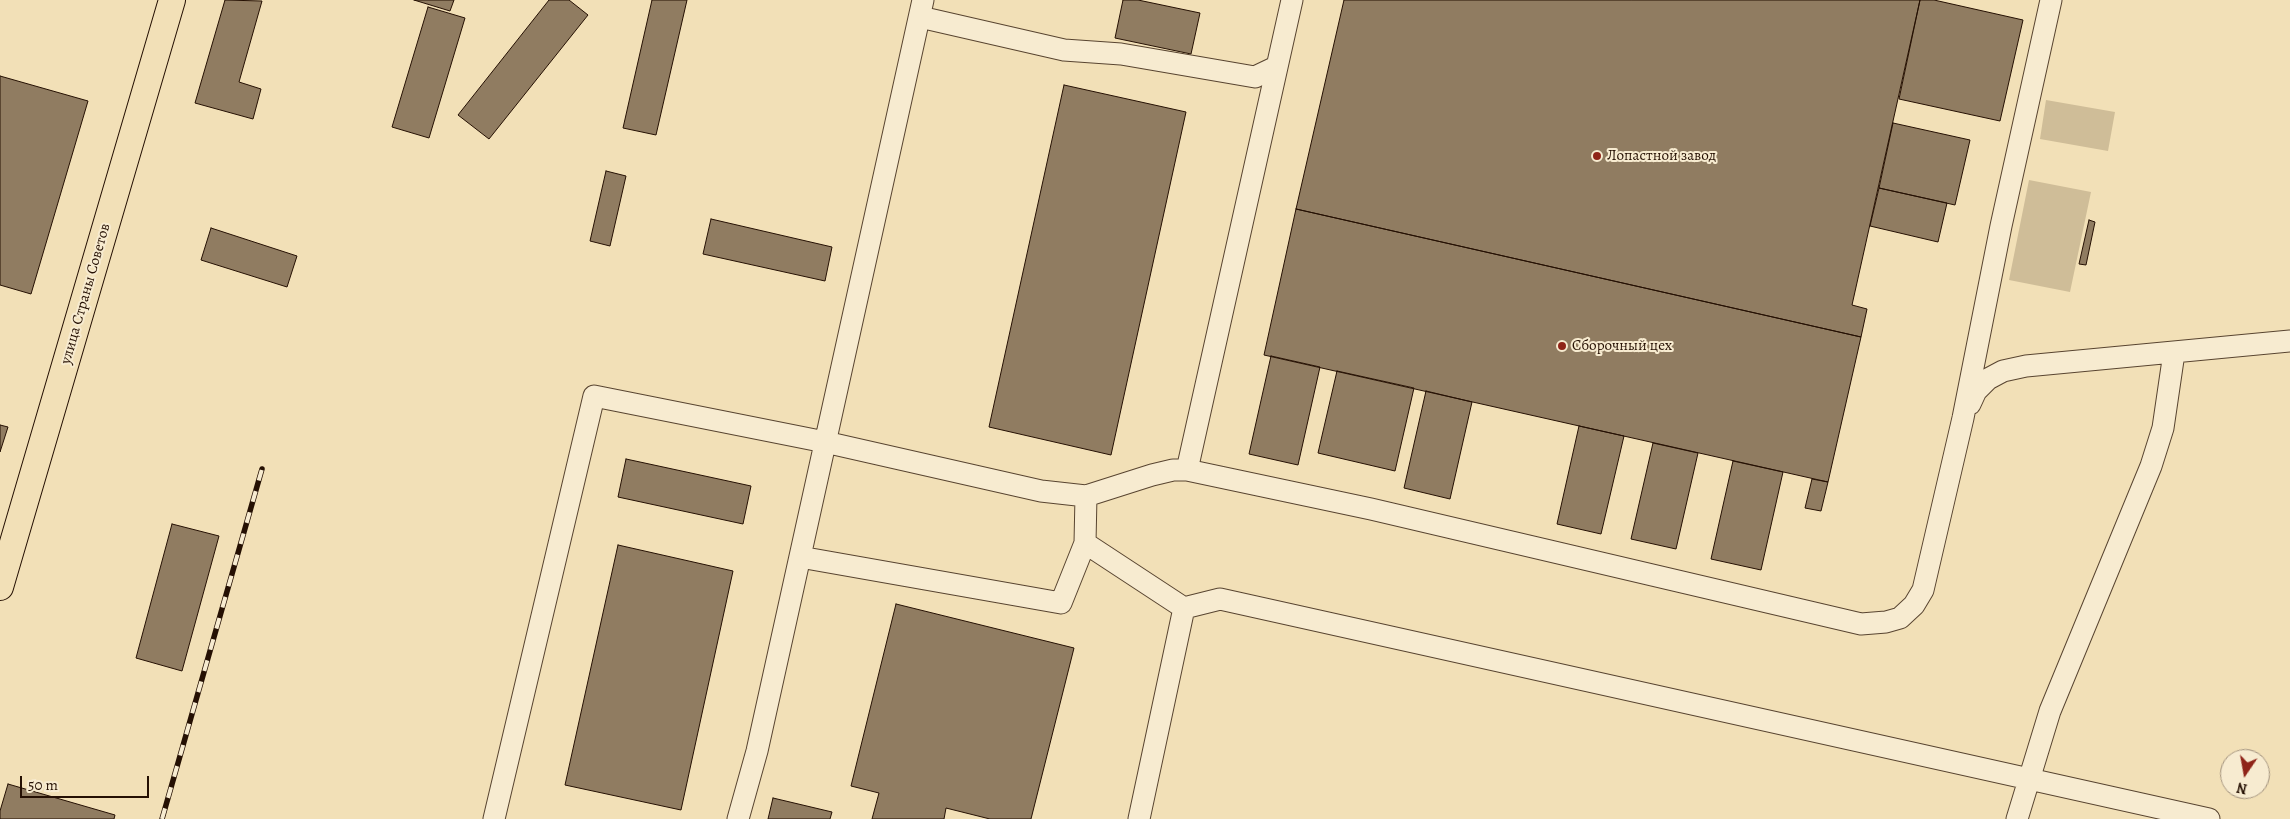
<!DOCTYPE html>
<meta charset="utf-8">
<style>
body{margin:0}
#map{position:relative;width:2290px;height:819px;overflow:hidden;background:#f2e0b7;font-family:Alegreya,serif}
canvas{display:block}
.north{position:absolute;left:2220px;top:749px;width:50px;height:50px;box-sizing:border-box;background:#f7ebd0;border:1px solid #a3937e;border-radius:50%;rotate:192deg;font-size:14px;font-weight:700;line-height:20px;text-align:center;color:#251003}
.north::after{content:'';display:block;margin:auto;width:18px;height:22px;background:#8f2418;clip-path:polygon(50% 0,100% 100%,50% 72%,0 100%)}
.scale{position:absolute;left:20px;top:776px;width:129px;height:22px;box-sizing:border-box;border:2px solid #251003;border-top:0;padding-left:6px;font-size:15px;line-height:18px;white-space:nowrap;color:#251003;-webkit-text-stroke:4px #f7ebd0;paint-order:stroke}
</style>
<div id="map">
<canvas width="2290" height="819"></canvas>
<div class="north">N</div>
<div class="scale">50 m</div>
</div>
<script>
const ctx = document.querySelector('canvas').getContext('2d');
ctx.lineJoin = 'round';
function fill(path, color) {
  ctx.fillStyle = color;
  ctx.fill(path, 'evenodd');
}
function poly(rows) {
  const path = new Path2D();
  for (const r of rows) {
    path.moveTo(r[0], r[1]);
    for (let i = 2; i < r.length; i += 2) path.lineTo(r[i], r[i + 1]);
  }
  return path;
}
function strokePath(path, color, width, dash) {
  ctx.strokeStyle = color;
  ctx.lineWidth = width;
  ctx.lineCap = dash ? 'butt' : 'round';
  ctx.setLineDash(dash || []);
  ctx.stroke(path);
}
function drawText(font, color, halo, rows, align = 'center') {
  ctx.font = font + ' Alegreya,serif';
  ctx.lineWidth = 4;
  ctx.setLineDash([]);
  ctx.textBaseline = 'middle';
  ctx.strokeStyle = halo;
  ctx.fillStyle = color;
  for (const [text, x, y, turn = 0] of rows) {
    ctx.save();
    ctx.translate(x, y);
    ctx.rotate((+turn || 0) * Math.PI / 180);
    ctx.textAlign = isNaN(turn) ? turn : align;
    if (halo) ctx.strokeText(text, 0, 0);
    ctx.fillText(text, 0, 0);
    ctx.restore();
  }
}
const green = poly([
 [2046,100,2115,112,2108,151,2040,139],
 [2029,180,2091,192,2070,292,2009,280]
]);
const building = poly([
 [225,0,262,1,239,82,261,89,253,119,195,103,225,0],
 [414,0,454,0,450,11,414,0],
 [549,0,569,0,588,15,489,139,458,115,549,0],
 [652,0,687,0,656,135,623,128,652,0],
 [1123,0,1138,0,1200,13,1191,54,1115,38,1123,0],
 [1344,0,1920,0,1852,305,1867,309,1861,337,1296,209,1344,0],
 [1920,0,1934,0,2023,20,2000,121,1899,99,1920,0],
 [428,7,465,18,429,138,392,127,428,7],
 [0,76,88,101,31,294,0,285,0,76],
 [1064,85,1186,112,1111,455,989,427,1064,85],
 [1893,123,1970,140,1955,205,1879,188,1893,123],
 [606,171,626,176,610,246,590,241,606,171],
 [1879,188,1947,203,1938,242,1870,226,1879,188],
 [1296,209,1861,337,1828,482,1264,355,1296,209],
 [711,219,832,247,825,281,703,254,711,219],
 [2089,220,2095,222,2086,265,2079,264,2089,220],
 [211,228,297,256,287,287,201,260,211,228],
 [1271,356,1320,367,1298,465,1249,454,1271,356],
 [1337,371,1414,388,1395,471,1318,453,1337,371],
 [1426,391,1472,402,1450,499,1404,488,1426,391],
 [0,425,8,427,0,452,0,425],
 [1579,426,1624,436,1601,534,1557,524,1579,426],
 [1653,443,1698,453,1676,549,1631,539,1653,443],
 [626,459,751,486,743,524,618,497,626,459],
 [1733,461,1783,472,1761,570,1711,559,1733,461],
 [1812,479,1828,482,1821,511,1805,508,1812,479],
 [172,524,219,536,182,671,136,658,172,524],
 [618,545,733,571,681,810,565,785,618,545],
 [896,604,1074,648,1031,819,990,819,946,808,944,819,872,819,879,793,851,786,896,604],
 [8,784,115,815,114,819,0,819,0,811,8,784],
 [773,798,832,812,830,819,768,819,773,798]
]);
const minor = poly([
 [920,17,1064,50,1121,54,1255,77,1276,67],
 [1970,404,1976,391,1988,379,2003,371,2026,366,2290,341],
 [1187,470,1292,0],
 [1086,496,1085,543,1184,608,1220,599,2209,819],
 [800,557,1061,603,1085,543],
 [494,819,594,396,825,442,1041,491,1086,496,1152,475,1173,470,1187,470,1371,509,1861,624,1886,622,1900,618,1914,605,1923,590,1963,418,2001,226,2051,0],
 [738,819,757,751,923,0],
 [1139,819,1184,608],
 [2017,819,2050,711,2151,466,2163,428,2174,353]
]);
const major = poly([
 [0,587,172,0]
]);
const rail = poly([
 [162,819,262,469]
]);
const markers = [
 [1597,156,5,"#8f2418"],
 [1562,346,5,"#8f2418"]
];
const poiNames = [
 ["Лопастной завод",1607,156],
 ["Сборочный цех",1572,346]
];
const streetNames = [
 ["улица Страны Советов",86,294,-74]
];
fill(green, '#cfbd98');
fill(building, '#907c61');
strokePath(building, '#251003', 1);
strokePath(minor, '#584430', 23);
strokePath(major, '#251003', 28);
strokePath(minor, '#f7ebd0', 21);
strokePath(major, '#f2e0b7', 26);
strokePath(rail, '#251003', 5.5);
strokePath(rail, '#f7ebd0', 4, [11]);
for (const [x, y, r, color] of markers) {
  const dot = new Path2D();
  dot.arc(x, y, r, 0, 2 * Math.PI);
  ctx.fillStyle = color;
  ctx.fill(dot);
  strokePath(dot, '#f7ebd0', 2);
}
drawText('15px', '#251003', '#f7ebd0', poiNames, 'left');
drawText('15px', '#251003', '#f7ebd0', streetNames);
</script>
